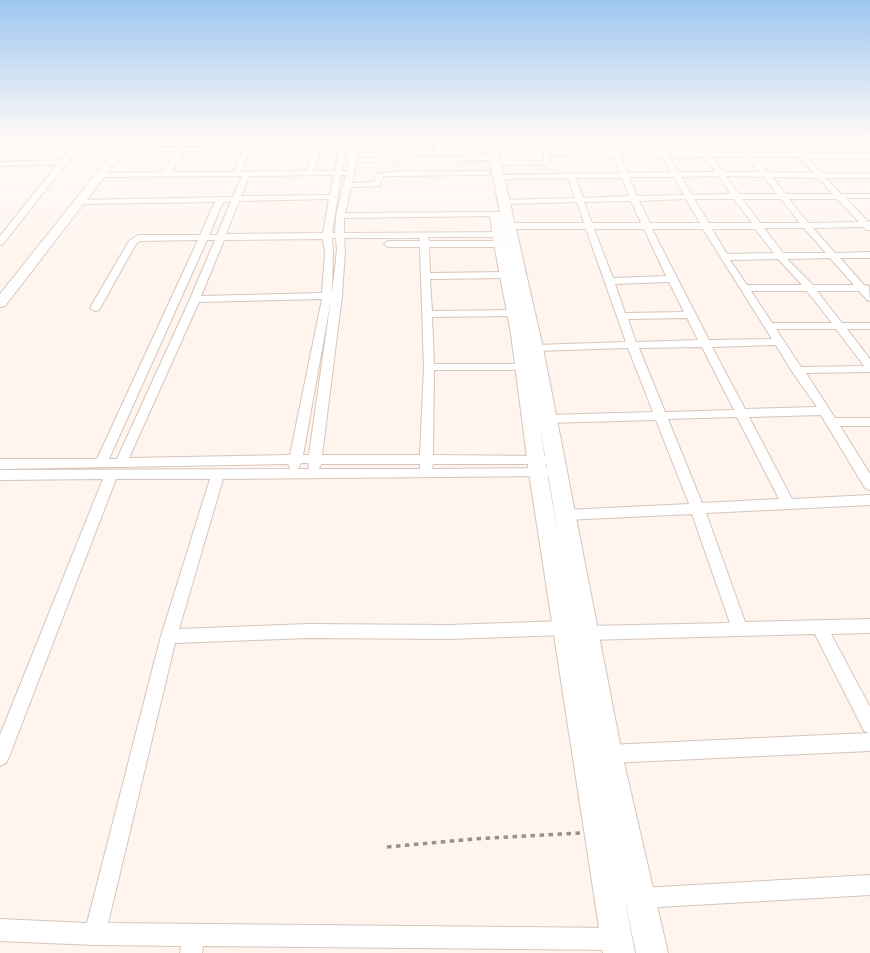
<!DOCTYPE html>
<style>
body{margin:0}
canvas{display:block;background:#fff5ee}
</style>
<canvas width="870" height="953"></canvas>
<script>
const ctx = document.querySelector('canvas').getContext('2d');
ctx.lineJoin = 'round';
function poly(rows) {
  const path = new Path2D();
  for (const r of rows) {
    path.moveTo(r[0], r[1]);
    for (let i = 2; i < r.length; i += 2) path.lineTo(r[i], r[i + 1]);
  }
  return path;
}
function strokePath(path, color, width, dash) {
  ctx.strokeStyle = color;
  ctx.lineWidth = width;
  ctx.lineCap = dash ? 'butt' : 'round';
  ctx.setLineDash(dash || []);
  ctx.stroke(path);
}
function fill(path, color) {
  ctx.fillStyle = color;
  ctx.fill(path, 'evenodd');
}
const pathFar1 = poly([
 [432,137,433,151]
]);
const path = poly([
 [387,847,474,839,580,833]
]);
const street = poly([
 [80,137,87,137,85,140,115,140,118,142,115,144,82,144,3,244,0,245,0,236,58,164,0,166,0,162,62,160,75,144,0,144,0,140,78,140,80,137],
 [185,137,192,137,186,147,340,145,342,137,348,137,342,171,347,171,353,137,380,137,359,142,357,158,404,157,405,137,411,137,412,157,495,156,499,158,496,160,544,161,543,137,549,137,550,151,611,151,606,137,612,137,618,152,659,152,651,137,658,137,666,152,702,152,692,137,699,137,709,152,745,153,733,137,740,137,752,153,795,153,781,137,788,137,803,153,861,154,841,137,849,137,870,154,870,159,807,158,822,173,870,174,870,178,826,178,841,194,870,194,870,198,846,198,868,222,870,221,870,230,866,230,863,227,813,228,835,253,870,252,870,258,840,258,864,285,869,286,870,301,867,300,859,291,817,291,842,323,870,323,870,329,847,329,870,359,870,372,806,373,835,418,870,418,870,426,840,426,870,474,870,490,865,488,821,415,749,417,792,499,870,495,870,505,706,513,745,622,870,619,870,633,831,634,870,707,870,751,609,763,603,760,600,754,603,748,609,745,869,733,864,731,815,634,587,640,581,638,579,633,581,628,587,626,730,623,692,514,566,520,561,519,559,515,561,511,566,510,689,504,656,420,548,423,542,419,548,415,653,412,628,348,535,351,530,348,535,345,626,342,586,229,510,229,506,226,510,223,584,223,577,202,504,204,500,202,504,200,575,198,568,178,499,179,495,177,499,175,620,173,613,156,550,155,551,163,547,165,496,164,492,162,495,160,356,162,352,183,373,182,377,174,387,172,487,171,491,173,487,175,387,176,383,177,379,186,351,187,345,213,499,212,500,214,496,216,344,218,344,233,513,232,513,236,510,237,428,237,429,241,512,241,516,244,512,247,429,247,430,273,507,272,512,275,507,278,430,279,432,311,515,310,520,313,515,316,432,317,434,364,533,364,538,367,533,370,434,370,433,455,544,456,548,457,550,460,548,463,544,464,433,464,432,469,546,468,551,470,552,473,551,476,223,479,179,629,308,624,449,625,564,621,570,623,572,628,570,633,564,635,449,639,308,638,175,643,108,923,618,928,626,931,629,939,626,947,618,950,203,946,202,953,180,953,181,946,95,945,0,941,0,919,87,923,161,636,210,479,116,479,9,757,6,763,0,766,0,735,103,479,0,480,0,470,290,469,288,464,0,469,0,459,97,459,198,240,140,241,136,244,99,310,95,311,90,308,129,241,138,235,200,235,215,202,78,204,74,202,78,200,233,197,242,176,99,177,95,175,99,173,163,172,177,151,119,152,116,150,119,148,179,147,185,137],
 [314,149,307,171,241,172,250,150,314,149],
 [321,149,339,149,335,171,314,171,321,149],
 [243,150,234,172,171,172,184,151,243,150],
 [620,156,662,156,671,172,627,173,620,156],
 [669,156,705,157,715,172,678,172,669,156],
 [712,157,748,157,760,172,723,172,712,157],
 [756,157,799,157,814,173,768,172,756,157],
 [334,175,330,195,241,196,249,176,334,175],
 [341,175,346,175,336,216,335,233,332,233,341,175],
 [718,176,731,194,692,195,681,177,718,176],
 [726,176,764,177,777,194,738,194,726,176],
 [629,177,674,177,684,195,637,196,629,177],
 [772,177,818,178,833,194,786,194,772,177],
 [576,178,622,178,629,196,583,198,576,178],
 [329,199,323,233,226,234,239,201,329,199],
 [686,199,700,223,650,223,639,201,686,199],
 [694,199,734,199,752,223,709,223,694,199],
 [742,199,781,199,800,223,760,223,742,199],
 [789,199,837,199,859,222,808,223,789,199],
 [231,201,217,235,209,235,223,202,231,201],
 [631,201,641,223,592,223,584,202,631,201],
 [764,228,804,228,826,253,783,253,764,228],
 [594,229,644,229,666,276,613,278,594,229],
 [652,229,703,229,772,339,709,340,652,229],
 [712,229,755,229,774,253,727,254,712,229],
 [332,238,336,238,337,250,332,293,333,253,332,238],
 [344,238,420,238,420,241,388,241,384,244,388,247,420,247,424,367,420,455,322,455,342,296,345,250,344,238],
 [323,239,325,253,322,293,201,296,224,240,323,239],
 [207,240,215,240,190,299,117,459,109,459,207,240],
 [830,258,854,285,813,285,787,259,830,258],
 [778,259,802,285,747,285,730,260,778,259],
 [669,282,684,312,625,313,615,284,669,282],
 [751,291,807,291,832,323,772,323,751,291],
 [322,299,290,455,129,458,199,302,322,299],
 [331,299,309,455,303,455,331,299],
 [687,318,698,340,636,342,628,319,687,318],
 [776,329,836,329,864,366,801,367,776,329],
 [776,345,791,370,817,407,745,409,712,347,776,345],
 [702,347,734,410,665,412,639,348,702,347],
 [737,417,779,499,702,503,668,419,737,417],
 [301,463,308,463,309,469,298,469,301,463],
 [321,464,420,464,420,469,319,469,321,464],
 [870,875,870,895,641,908,634,905,631,898,634,891,641,888,870,875]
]);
const secondary = poly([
 [125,137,135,137,5,306,0,307,0,294,125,137],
 [485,137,495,137,543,348,622,754,668,953,636,953,624,895,635,953,603,953,529,473,511,334,494,244,490,215,492,212,500,212,485,137],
 [540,426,559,539,547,473,540,426]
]);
strokePath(street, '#d5c5ba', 2);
strokePath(secondary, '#d5c5ba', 2);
strokePath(pathFar1, '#98908a', 1.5, [2, 2]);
strokePath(path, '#98908a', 3.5, [4.5, 4.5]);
fill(street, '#fff');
fill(secondary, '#fff');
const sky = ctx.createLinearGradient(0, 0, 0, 271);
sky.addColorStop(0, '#9dc6f0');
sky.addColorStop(0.51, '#fffaf7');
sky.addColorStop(1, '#fffaf700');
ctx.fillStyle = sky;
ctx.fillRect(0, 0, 870, 271);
</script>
